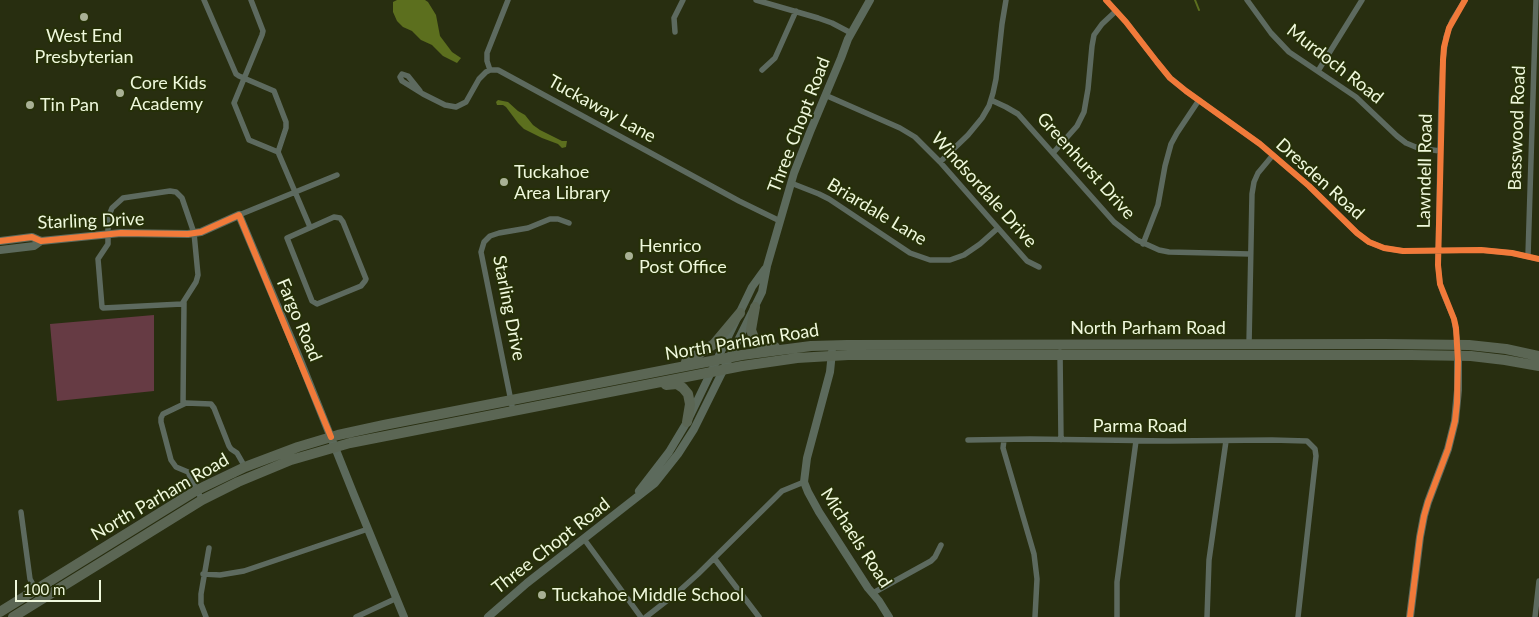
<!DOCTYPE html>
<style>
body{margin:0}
#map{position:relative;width:1539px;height:617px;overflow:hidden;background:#282e10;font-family:Lato,sans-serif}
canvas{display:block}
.scale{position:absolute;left:15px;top:580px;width:86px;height:22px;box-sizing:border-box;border:2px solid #eff8dc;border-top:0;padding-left:6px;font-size:15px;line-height:18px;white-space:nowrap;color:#eff8dc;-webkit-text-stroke:4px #263008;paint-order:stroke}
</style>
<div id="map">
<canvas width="1539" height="617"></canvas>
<div class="scale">100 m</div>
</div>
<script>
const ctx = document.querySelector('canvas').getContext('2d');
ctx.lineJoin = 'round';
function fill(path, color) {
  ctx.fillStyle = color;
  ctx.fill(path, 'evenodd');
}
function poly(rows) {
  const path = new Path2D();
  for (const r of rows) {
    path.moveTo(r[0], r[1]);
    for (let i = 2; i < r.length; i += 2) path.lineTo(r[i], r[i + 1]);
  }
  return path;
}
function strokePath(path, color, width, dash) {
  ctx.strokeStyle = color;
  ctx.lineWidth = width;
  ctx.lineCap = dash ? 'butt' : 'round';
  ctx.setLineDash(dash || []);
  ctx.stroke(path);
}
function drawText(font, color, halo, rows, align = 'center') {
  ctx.font = font + ' Lato,sans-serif';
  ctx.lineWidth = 4;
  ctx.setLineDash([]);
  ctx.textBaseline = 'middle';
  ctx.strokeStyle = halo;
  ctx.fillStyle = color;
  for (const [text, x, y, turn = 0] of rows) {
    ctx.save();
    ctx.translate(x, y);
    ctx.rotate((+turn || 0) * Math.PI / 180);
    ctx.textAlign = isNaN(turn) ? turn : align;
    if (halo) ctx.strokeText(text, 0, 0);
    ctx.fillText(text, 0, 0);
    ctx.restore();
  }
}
const green = poly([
 [154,315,154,391,57,401,50,324]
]);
const water = poly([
 [397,0,425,0,428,2,436,15,440,36,452,52,461,58,457,63,443,56,432,45,421,40,412,31,403,27,397,21,393,12,393,2],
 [498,100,508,102,518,111,525,115,533,125,540,130,562,141,567,141,566,147,562,148,558,144,542,138,524,129,518,123,506,107,503,105,497,105,496,102]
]);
const stream = poly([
 [1195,0,1199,10]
]);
const street = poly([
 [204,0,236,74,239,76,274,91,286,122,286,128,278,152,310,227],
 [251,0,263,31,262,35,234,103,249,140,278,152],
 [756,0,818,18,832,23,851,33],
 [1106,0,1126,22,1157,62,1170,78,1186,91,1260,144,1309,186,1357,233,1369,242,1384,248,1403,251,1481,250,1512,253,1539,259],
 [1247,0,1271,33,1289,52,1356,97,1397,136,1406,143,1418,148,1440,151],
 [675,32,674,18,683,0],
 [490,70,487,61,487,53,508,0],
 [762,70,775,58,796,11],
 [1318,71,1362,0],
 [420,91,408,76,402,74,400,77,402,81,423,94,445,105,456,107,466,102,479,79,486,72,490,70,498,70,739,201,780,221],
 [825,95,900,128,915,137,940,162,1027,261,1039,267],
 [991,100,1006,107,1018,114,1114,222,1137,240,1159,250,1169,252,1250,254],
 [1053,153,1077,126,1084,112,1088,89,1092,46,1094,35,1102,24,1116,11],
 [940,162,968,135,982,118,989,106,993,93,996,79,1002,24,1006,0],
 [791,183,819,194,829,199,910,253,930,260,950,260,964,255,980,244,998,228],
 [170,191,176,192,182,198,194,233,198,275,196,282,182,304,103,308,102,307,98,259,108,244,108,218,112,208,123,198,170,191],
 [239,215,337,175],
 [334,217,340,218,343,222,366,279,365,281,361,286,317,304,312,301,287,238,334,217],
 [1143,244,1158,205,1165,166,1171,144,1177,133,1199,100],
 [1528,256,1536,0],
 [1249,344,1252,194,1254,182,1258,173,1273,155],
 [1458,345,1454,319,1443,293,1440,284,1438,265,1441,97,1443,60,1446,37,1452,21,1465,0],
 [1060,352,1061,440],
 [183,404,184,303],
 [513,411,481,252,484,242,490,236,499,233,528,228,550,219,558,219,569,223],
 [968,440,1030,439,1169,441,1272,440,1307,441,1315,449,1316,456,1298,617],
 [1004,440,1003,448,1034,554,1037,579,1035,617],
 [202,500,188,472,176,467,171,460,161,422,161,418,163,414,186,403,211,404,214,408,229,446,231,449,237,453,245,467],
 [21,512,30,579,41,599],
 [584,539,641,617],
 [714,558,759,617],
 [203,574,220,575,244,571,368,529],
 [873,593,931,561,935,557,941,545],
 [206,617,201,604,201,594,209,548],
 [356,617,397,598],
 [646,617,678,592,698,574,782,491,804,482],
 [1117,617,1117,582,1136,441],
 [1207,617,1209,560,1226,441],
 [1535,617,1539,581]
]);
const secondary = poly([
 [0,241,32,237,41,241,121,233,188,234,201,232,239,215,298,355,354,495,404,617],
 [0,250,34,246,41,241],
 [832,352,830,372,807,458,804,482,808,492,819,512,868,588,879,601,889,617],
 [639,491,669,452,687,422,752,287,765,269],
 [488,617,527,583,655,483,678,454,694,429,762,292,767,266,794,173,810,132,841,58,848,39,870,0],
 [1410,617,1420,537,1424,516,1428,502,1448,449,1455,421,1458,390,1458,353]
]);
const highway = poly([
 [755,307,751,330,754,338,756,341,763,346,775,347],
 [686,362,714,344,740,313],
 [666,385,677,384,683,388,688,394,690,404,687,422],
 [0,612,197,490,245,467,298,447,338,435,384,425,742,355,811,346,847,345,1384,344,1469,345,1506,349,1539,356],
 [13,617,202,500,238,482,291,460,350,443,742,366,797,358,848,355,1411,355,1471,356,1505,360,1539,366]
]);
const cycleway = poly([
 [1106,0,1126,22,1157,62,1170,78,1186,91,1260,144,1309,186,1357,233,1369,242,1384,248,1403,251,1481,250,1512,253,1539,259],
 [0,241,32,237,41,241,121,233,188,234,201,232,239,215,331,437],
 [1410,617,1420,537,1424,516,1428,502,1448,449,1455,421,1457,403,1458,361,1456,328,1454,319,1440,284,1438,265,1443,60,1444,47,1449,28,1465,0]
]);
const markers = [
 [84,17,5,"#a9b195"],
 [120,93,5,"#a9b195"],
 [30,105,5,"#a9b195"],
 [504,182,5,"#a9b195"],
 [629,256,5,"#a9b195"],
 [542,595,5,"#a9b195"]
];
const poiNames = [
 ["West End",84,36,"center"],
 ["Presbyterian",84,57,"center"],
 ["Core Kids",130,83],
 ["Academy",130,104],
 ["Tin Pan",40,105],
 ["Tuckahoe",514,172],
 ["Area Library",514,193],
 ["Henrico",639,246],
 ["Post Office",639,267],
 ["Tuckahoe Middle School",552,595]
];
const streetNames = [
 ["Murdoch Road",1335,64,38],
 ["Tuckaway Lane",602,109,29],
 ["Three Chopt Road",799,125,-69],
 ["Basswood Road",1517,128,-88],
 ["Greenhurst Drive",1086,166,48],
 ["Lawndell Road",1425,171,-89],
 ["Dresden Road",1320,179,42],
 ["Windsordale Drive",984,190,48],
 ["Briardale Lane",877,212,31],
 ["Starling Drive",91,221,-2],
 ["Starling Drive",509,308,79],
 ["Fargo Road",299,320,67],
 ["North Parham Road",1148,328],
 ["North Parham Road",742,342,-9],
 ["Parma Road",1140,426],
 ["North Parham Road",160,497,-30],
 ["Michaels Road",856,538,57],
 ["Three Chopt Road",551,546,-38]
];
fill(green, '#663b44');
fill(water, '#5c6f1e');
strokePath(stream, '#5c6f1e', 2);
strokePath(street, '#5d6a5f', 5.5);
strokePath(secondary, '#5c6a5c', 8);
strokePath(highway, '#5b6654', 10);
strokePath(cycleway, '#f17a3a', 6);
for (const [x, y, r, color] of markers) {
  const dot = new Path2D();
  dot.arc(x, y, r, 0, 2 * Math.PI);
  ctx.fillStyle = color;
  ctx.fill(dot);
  strokePath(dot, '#263008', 2);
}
drawText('18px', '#eff8dc', '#263008', poiNames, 'left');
drawText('18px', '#eff8dc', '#263008', streetNames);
</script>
